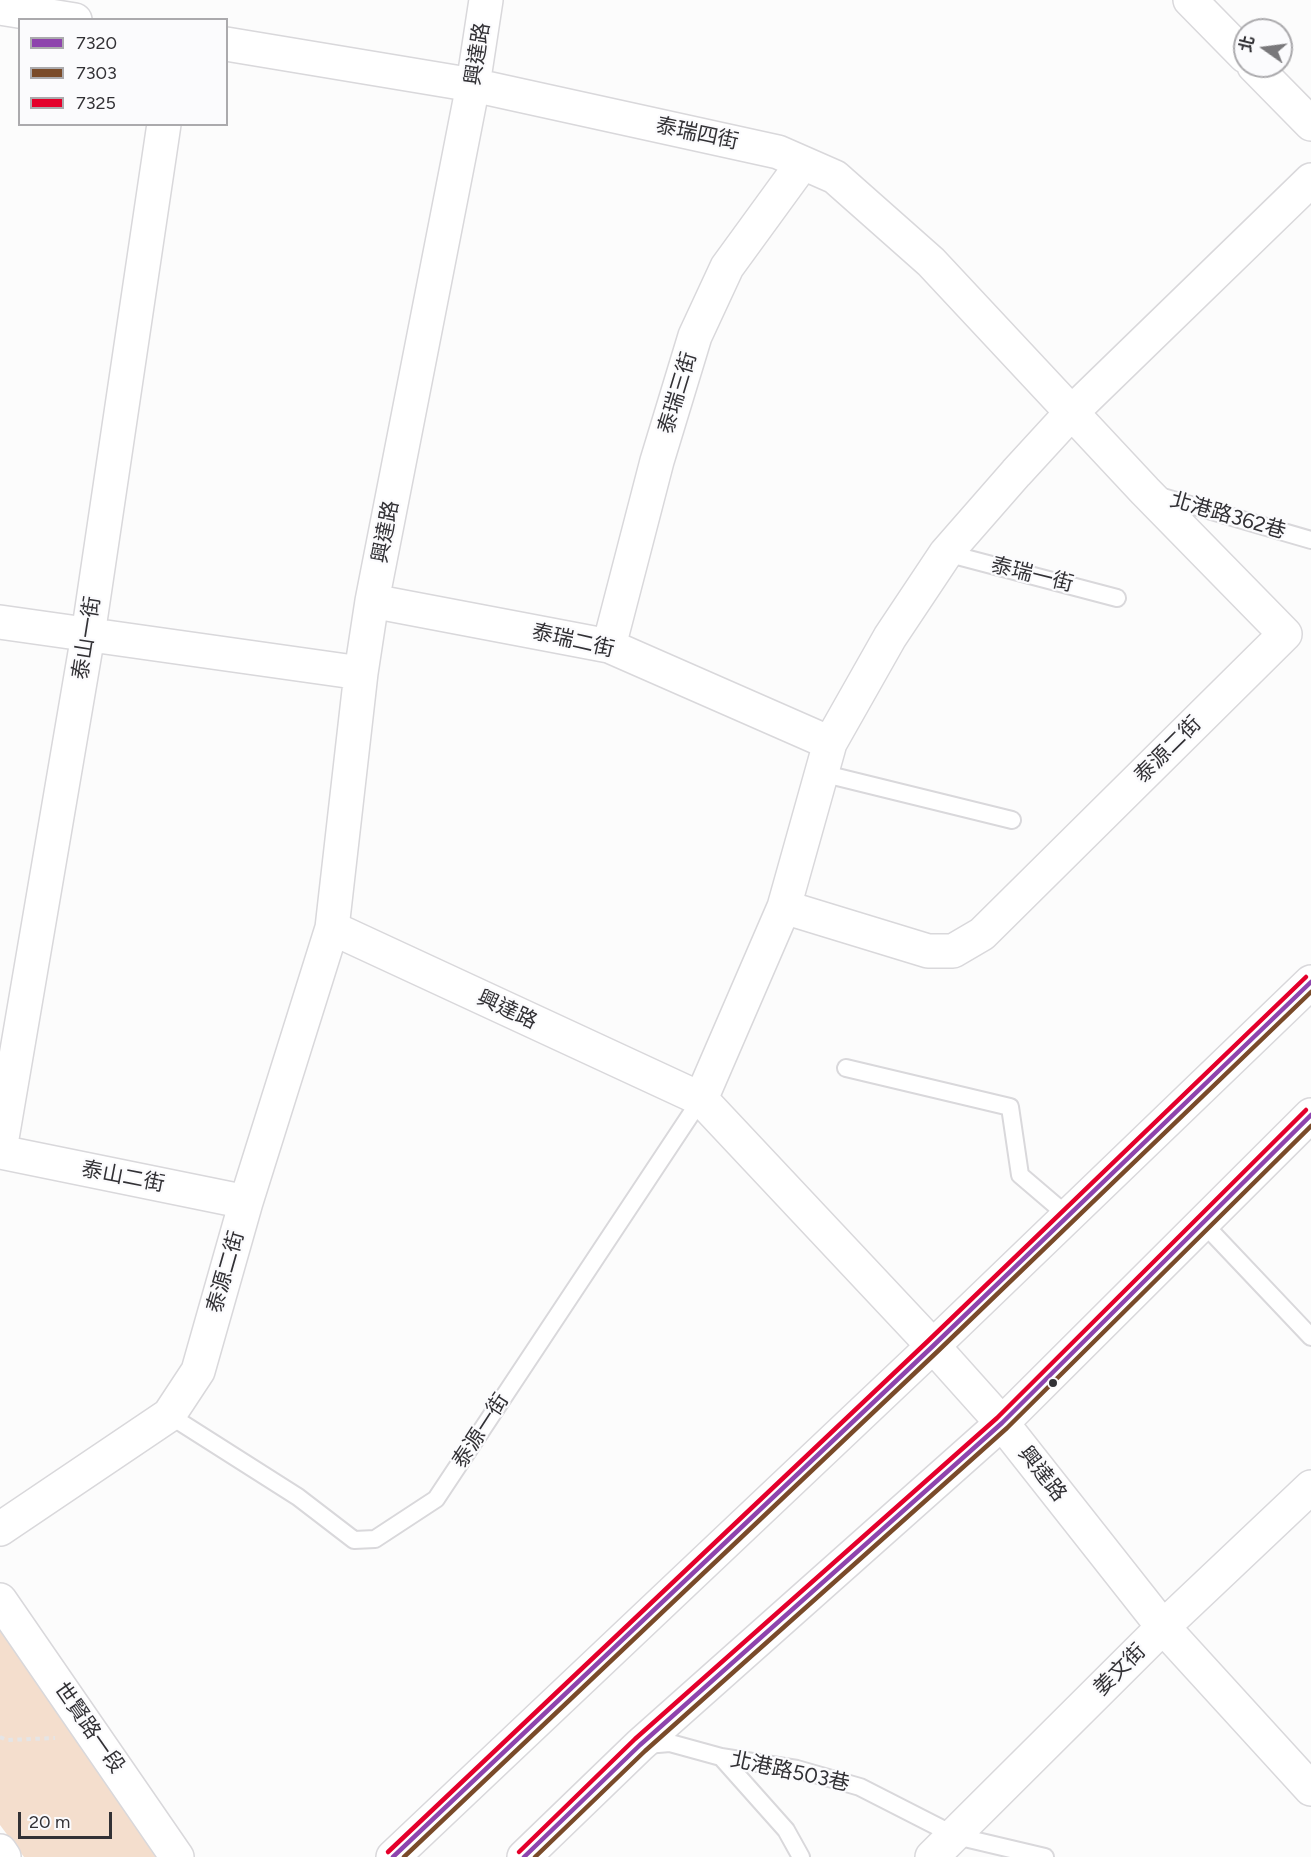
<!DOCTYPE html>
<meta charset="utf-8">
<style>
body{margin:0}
#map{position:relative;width:1311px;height:1857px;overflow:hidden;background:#fcfcfc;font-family:Figtree,"Noto Sans TC",sans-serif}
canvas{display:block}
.legend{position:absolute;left:18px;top:18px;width:210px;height:108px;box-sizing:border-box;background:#fbfbfd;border:2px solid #abaaad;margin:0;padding:8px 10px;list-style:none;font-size:18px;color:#323135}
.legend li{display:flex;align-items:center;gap:12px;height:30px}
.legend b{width:30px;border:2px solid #abaaad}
.north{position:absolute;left:1233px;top:18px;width:60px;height:60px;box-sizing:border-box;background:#fbfbfd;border:2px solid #abaaad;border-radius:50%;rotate:284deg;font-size:16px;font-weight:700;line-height:24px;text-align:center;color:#323135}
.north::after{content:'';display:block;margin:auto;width:21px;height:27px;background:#79787b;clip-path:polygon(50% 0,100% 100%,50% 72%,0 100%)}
.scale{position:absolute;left:18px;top:1812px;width:94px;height:27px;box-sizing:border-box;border:3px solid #323135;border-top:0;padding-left:8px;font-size:18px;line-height:21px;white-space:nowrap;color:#323135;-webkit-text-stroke:4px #fbfbfd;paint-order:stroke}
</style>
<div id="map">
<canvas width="1311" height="1857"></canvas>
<ul class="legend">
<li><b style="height:8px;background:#8e44ad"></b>7320</li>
<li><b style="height:8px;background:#7a4b2a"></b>7303</li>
<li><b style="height:8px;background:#e4002b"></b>7325</li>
</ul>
<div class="north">北</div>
<div class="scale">20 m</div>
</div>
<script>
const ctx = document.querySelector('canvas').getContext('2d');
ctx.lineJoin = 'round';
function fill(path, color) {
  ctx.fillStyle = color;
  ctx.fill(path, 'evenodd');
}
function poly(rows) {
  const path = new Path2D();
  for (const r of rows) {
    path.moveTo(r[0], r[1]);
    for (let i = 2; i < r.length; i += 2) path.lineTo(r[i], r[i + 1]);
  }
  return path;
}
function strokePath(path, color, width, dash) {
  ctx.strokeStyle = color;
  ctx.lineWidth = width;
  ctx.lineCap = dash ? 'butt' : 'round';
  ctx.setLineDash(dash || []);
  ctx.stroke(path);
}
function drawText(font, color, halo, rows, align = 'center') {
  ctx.font = font + ' Figtree,"Noto Sans TC",sans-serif';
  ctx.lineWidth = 4.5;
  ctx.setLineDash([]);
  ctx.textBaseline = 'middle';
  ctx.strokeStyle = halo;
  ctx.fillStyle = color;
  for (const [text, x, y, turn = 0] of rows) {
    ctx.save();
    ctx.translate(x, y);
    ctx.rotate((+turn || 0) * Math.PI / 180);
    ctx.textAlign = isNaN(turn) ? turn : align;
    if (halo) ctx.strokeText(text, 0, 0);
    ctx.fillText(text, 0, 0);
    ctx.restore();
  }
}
const green = poly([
 [0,1627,166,1857,24,1857,0,1825]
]);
const path = poly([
 [0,1737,7,1740,55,1738]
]);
const service = poly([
 [1156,495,1311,540],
 [946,553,1117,598],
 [821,773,1012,820],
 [846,1068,1010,1107,1020,1175,1068,1216],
 [1202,1222,1311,1337],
 [169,1415,298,1497,354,1540,375,1539,436,1499,701,1099],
 [646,1745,670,1743,721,1757,786,1830,801,1857],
 [721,1757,797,1769,860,1787,956,1836,1045,1857]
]);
const minor = poly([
 [486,0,473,85,372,601,361,673,332,928,701,1099,933,1346,1002,1423,1163,1627,1311,1789],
 [1190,0,1245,56],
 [0,8,75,20],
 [226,44,473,85,778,152,835,177,931,262,1145,491,1285,634,982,934,953,951,928,951,784,907],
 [1254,66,1311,124],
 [372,601,609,646,830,743],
 [0,622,361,673],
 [609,646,657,461,695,336,727,267,802,164],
 [701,1099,784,907,830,743,890,637,946,553,1016,473,1072,412,1311,180],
 [0,1150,88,635,164,124],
 [0,1152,246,1202],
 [0,1529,169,1415,198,1371,246,1202,332,928],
 [0,1600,177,1857],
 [932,1857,1163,1627,1311,1487]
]);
const tertiary = poly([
 [0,1851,4,1857]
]);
const secondary = poly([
 [393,1857,933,1346,1311,982],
 [524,1857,640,1745,1002,1423,1311,1115]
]);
const bus1 = poly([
 [393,1857,933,1346,1311,982],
 [524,1857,640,1745,1002,1423,1311,1115]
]);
const bus2 = poly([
 [404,1857,938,1351,1311,992],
 [535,1857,645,1751,1007,1428,1311,1126]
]);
const bus3 = poly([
 [388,1852,928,1341,1306,977],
 [519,1852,635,1739,997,1418,1306,1110]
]);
const markers = [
 [1053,1383,5,"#323135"]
];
const streetNames = [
 ["興達路",478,54,-81],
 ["泰瑞四街",697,134,12],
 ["泰瑞三街",678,393,-73],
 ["北港路362巷",1228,516,16],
 ["興達路",386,532,-79],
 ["泰瑞一街",1032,575,14],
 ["泰山一街",87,638,-81],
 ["泰瑞二街",573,641,13],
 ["泰源二街",1168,750,-45],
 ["興達路",507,1010,25],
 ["泰山二街",123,1177,11],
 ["泰源二街",226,1272,-74],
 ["泰源一街",481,1431,-57],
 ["興達路",1042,1474,52],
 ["姜文街",1120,1670,-45],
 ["世賢路一段",89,1728,55],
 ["北港路503巷",790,1772,12]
];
fill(green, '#f4decd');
strokePath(service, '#d9d8db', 20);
strokePath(minor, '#d9d8db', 36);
strokePath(tertiary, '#d9d8db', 36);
strokePath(secondary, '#d9d8db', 36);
strokePath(path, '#e5e5e6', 4, [4.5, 4.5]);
strokePath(service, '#fff', 16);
strokePath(minor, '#fff', 33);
strokePath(tertiary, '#fff', 33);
strokePath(secondary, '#fff', 33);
strokePath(bus1, '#8e44ad', 4.5);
strokePath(bus2, '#7a4b2a', 4.5);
strokePath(bus3, '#e4002b', 4.5);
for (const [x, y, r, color] of markers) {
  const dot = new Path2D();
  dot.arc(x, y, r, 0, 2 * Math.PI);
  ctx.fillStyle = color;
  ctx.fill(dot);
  strokePath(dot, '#fbfbfd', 2);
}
drawText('21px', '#323135', '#fbfbfd', streetNames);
</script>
